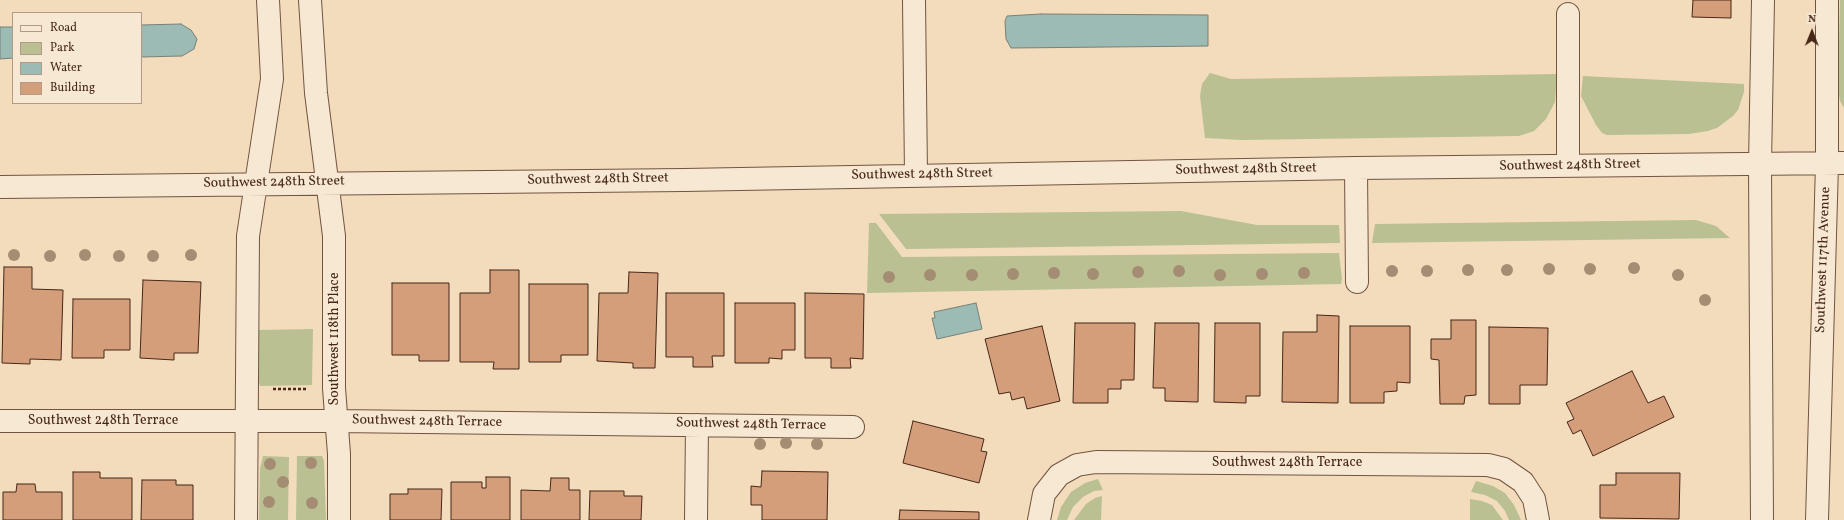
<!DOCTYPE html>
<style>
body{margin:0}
#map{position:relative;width:1844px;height:520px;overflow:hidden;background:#f2dcbc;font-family:Vollkorn,serif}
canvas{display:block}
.legend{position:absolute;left:12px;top:12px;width:130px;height:92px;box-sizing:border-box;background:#f7e8d3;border:1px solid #b19b88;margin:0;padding:5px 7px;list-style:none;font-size:12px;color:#472718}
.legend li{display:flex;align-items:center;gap:8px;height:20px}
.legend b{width:20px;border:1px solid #b19b88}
.north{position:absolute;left:1792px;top:12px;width:40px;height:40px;-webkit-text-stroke:3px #f7e8d3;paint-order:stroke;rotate:1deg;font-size:11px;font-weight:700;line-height:16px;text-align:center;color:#472718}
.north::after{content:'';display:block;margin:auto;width:14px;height:18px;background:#472718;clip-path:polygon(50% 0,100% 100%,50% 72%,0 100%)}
</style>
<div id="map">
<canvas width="1844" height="520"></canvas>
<ul class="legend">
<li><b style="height:5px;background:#f7e8d3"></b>Road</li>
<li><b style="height:11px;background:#bac091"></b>Park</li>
<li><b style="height:11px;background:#9bbbb4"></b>Water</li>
<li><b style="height:11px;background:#d59e7a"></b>Building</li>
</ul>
<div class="north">N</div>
</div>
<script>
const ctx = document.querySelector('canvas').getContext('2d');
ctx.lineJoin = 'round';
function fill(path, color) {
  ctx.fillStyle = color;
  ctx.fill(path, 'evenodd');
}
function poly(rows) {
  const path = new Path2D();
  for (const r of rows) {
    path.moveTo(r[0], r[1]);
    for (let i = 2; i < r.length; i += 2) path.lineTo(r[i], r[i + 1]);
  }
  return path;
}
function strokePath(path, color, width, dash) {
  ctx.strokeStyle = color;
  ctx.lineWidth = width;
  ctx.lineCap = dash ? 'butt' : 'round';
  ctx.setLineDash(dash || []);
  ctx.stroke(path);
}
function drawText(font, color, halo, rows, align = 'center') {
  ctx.font = font + ' Vollkorn,serif';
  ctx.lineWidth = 3;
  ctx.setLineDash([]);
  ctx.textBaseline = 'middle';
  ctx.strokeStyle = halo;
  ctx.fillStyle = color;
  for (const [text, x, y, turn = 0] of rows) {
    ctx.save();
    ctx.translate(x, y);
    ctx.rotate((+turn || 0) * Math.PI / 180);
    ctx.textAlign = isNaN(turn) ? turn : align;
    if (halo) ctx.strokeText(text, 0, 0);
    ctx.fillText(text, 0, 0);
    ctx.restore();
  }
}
const green = poly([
 [1840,0,1844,0,1844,108,1840,101,1838,88],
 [1210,73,1231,79,1557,74,1555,102,1546,119,1534,131,1519,136,1242,140,1205,138,1200,96,1202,84],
 [1583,76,1744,84,1744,92,1738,110,1733,116,1717,128,1708,131,1689,134,1607,135,1602,133,1596,125,1581,96],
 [1181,211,1257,225,1339,225,1340,243,906,249,879,214],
 [1696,220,1716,226,1730,238,1372,243,1375,224],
 [869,223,876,223,902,257,1339,253,1342,279,1341,284,867,293],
 [313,329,312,385,260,386,258,379,259,330],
 [263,456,289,457,288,520,259,520,260,469],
 [297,456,322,456,324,461,326,520,296,520],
 [1098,479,1103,490,1094,491,1083,497,1073,507,1067,520,1057,520,1061,507,1071,492,1085,483],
 [1476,481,1493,486,1505,493,1514,505,1521,520,1509,520,1505,511,1497,501,1485,495,1471,492],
 [1102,496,1101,520,1074,520,1086,504,1095,498],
 [1470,499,1482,501,1492,505,1503,520,1470,520]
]);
const water = poly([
 [1041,14,1208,15,1208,46,1011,48,1006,39,1005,21,1007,16,1041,14],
 [181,24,191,30,197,39,194,49,182,56,141,57,141,25,181,24],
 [0,27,13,27,13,58,0,59,0,27],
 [976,303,982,329,937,339,932,318,935,318,934,312,976,303]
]);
const building = poly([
 [1693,0,1731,0,1731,18,1692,17,1693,0],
 [4,267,32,267,32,289,63,290,61,360,30,359,30,364,2,363,4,267],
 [490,270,519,270,519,369,493,369,494,362,460,362,460,293,490,293,490,270],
 [629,272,658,273,655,368,633,368,633,363,597,361,599,293,628,293,629,272],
 [143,280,201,282,198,353,174,353,174,360,140,358,143,280],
 [392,283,449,283,449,361,419,361,419,355,392,355,392,283],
 [529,284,588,284,588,355,561,355,561,362,529,362,529,284],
 [666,293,724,293,724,356,712,356,713,367,693,367,693,357,666,357,666,293],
 [805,293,864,294,863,359,850,358,851,368,831,368,831,358,805,358,805,293],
 [73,299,130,299,130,350,104,350,104,358,72,358,73,299],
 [735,303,795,303,795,350,782,350,782,359,769,358,769,363,735,363,735,303],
 [1317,315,1339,316,1338,403,1282,402,1283,332,1317,332,1317,315],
 [1451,320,1476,320,1476,395,1465,396,1464,404,1440,404,1439,360,1431,359,1431,339,1451,339,1451,320],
 [1075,323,1135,323,1134,380,1121,380,1121,389,1108,389,1108,403,1073,403,1075,323],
 [1155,323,1199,323,1198,402,1165,401,1165,388,1153,388,1155,323],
 [1215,323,1260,323,1260,396,1246,396,1246,403,1214,402,1215,323],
 [1042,326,1060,401,1027,409,1024,397,1012,400,1010,392,999,394,985,339,1042,326],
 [1350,326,1410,326,1410,383,1397,382,1397,391,1384,392,1384,403,1350,403,1350,326],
 [1489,327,1548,328,1547,385,1520,385,1520,404,1489,404,1489,327],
 [1632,371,1648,403,1664,396,1674,417,1593,456,1581,430,1573,434,1567,422,1574,419,1566,403,1632,371],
 [913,421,984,439,981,451,987,452,979,483,903,463,913,421],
 [762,471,828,472,827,520,762,520,762,505,751,505,751,486,761,487,762,471],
 [73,472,100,472,100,478,132,478,132,520,73,520,73,472],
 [1616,473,1680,473,1679,519,1600,518,1600,485,1616,485,1616,473],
 [486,477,510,477,510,520,451,520,451,482,482,482,482,488,486,488,486,477],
 [551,478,569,478,569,490,580,490,580,520,521,520,521,490,550,491,551,478],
 [142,480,176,480,176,485,193,485,193,520,141,520,142,480],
 [17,484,35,484,36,492,62,492,62,520,3,520,3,492,16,492,17,484],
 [408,489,442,489,441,520,390,520,390,494,408,494,408,489],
 [590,491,624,491,624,496,642,496,641,520,589,520,590,491],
 [900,510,979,512,979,520,899,520,900,510]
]);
const path = poly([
 [273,389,308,389]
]);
const minor = poly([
 [310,0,316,93,334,236,334,388,339,454,339,520],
 [914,0,916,175],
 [1568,14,1568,166],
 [1356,168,1357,282],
 [0,187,684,180,1356,168,1844,163],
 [0,421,336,421,853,427],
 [246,520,248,236,272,79,268,0],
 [696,520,697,425],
 [1039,520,1044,494,1059,475,1077,465,1096,462,1488,465,1504,469,1523,482,1534,499,1538,520],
 [1762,520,1760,164,1763,0],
 [1817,520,1827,164,1827,0]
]);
const trees = [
 [14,255],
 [85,255],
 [191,255],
 [50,256],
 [119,256],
 [153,256],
 [1634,268],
 [1549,269],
 [1590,269],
 [1468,270],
 [1507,270],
 [1179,271],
 [1392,271],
 [1427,271],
 [1138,272],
 [1054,273],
 [1304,273],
 [1013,274],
 [1093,274],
 [1262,274],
 [930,275],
 [972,275],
 [1220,275],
 [1678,275],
 [889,277],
 [1705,300],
 [786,443],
 [760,444],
 [817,444],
 [311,463],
 [270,464],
 [283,482],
 [269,502],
 [312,503]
];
const streetNames = [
 ["Southwest 248th Street",1570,166,-1],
 ["Southwest 248th Street",1246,170,-1],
 ["Southwest 248th Street",922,175,-1],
 ["Southwest 248th Street",598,180,-1],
 ["Southwest 248th Street",274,183,-1],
 ["Southwest 117th Avenue",1824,260,-88],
 ["Southwest 118th Place",335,339,-90],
 ["Southwest 248th Terrace",103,421],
 ["Southwest 248th Terrace",427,422,1],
 ["Southwest 248th Terrace",751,425,1],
 ["Southwest 248th Terrace",1287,463]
];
fill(green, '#bac091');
fill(water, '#9bbbb4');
strokePath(water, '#798076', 1);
fill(building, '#d59e7a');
strokePath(building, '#472718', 1);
strokePath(minor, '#725441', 24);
strokePath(path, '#472718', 2.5, [3, 2]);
strokePath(minor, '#f7e8d3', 22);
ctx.fillStyle = '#a48d72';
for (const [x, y] of trees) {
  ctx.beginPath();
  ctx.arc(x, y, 6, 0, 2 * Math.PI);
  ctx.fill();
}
drawText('14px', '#472718', '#f7e8d3', streetNames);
</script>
